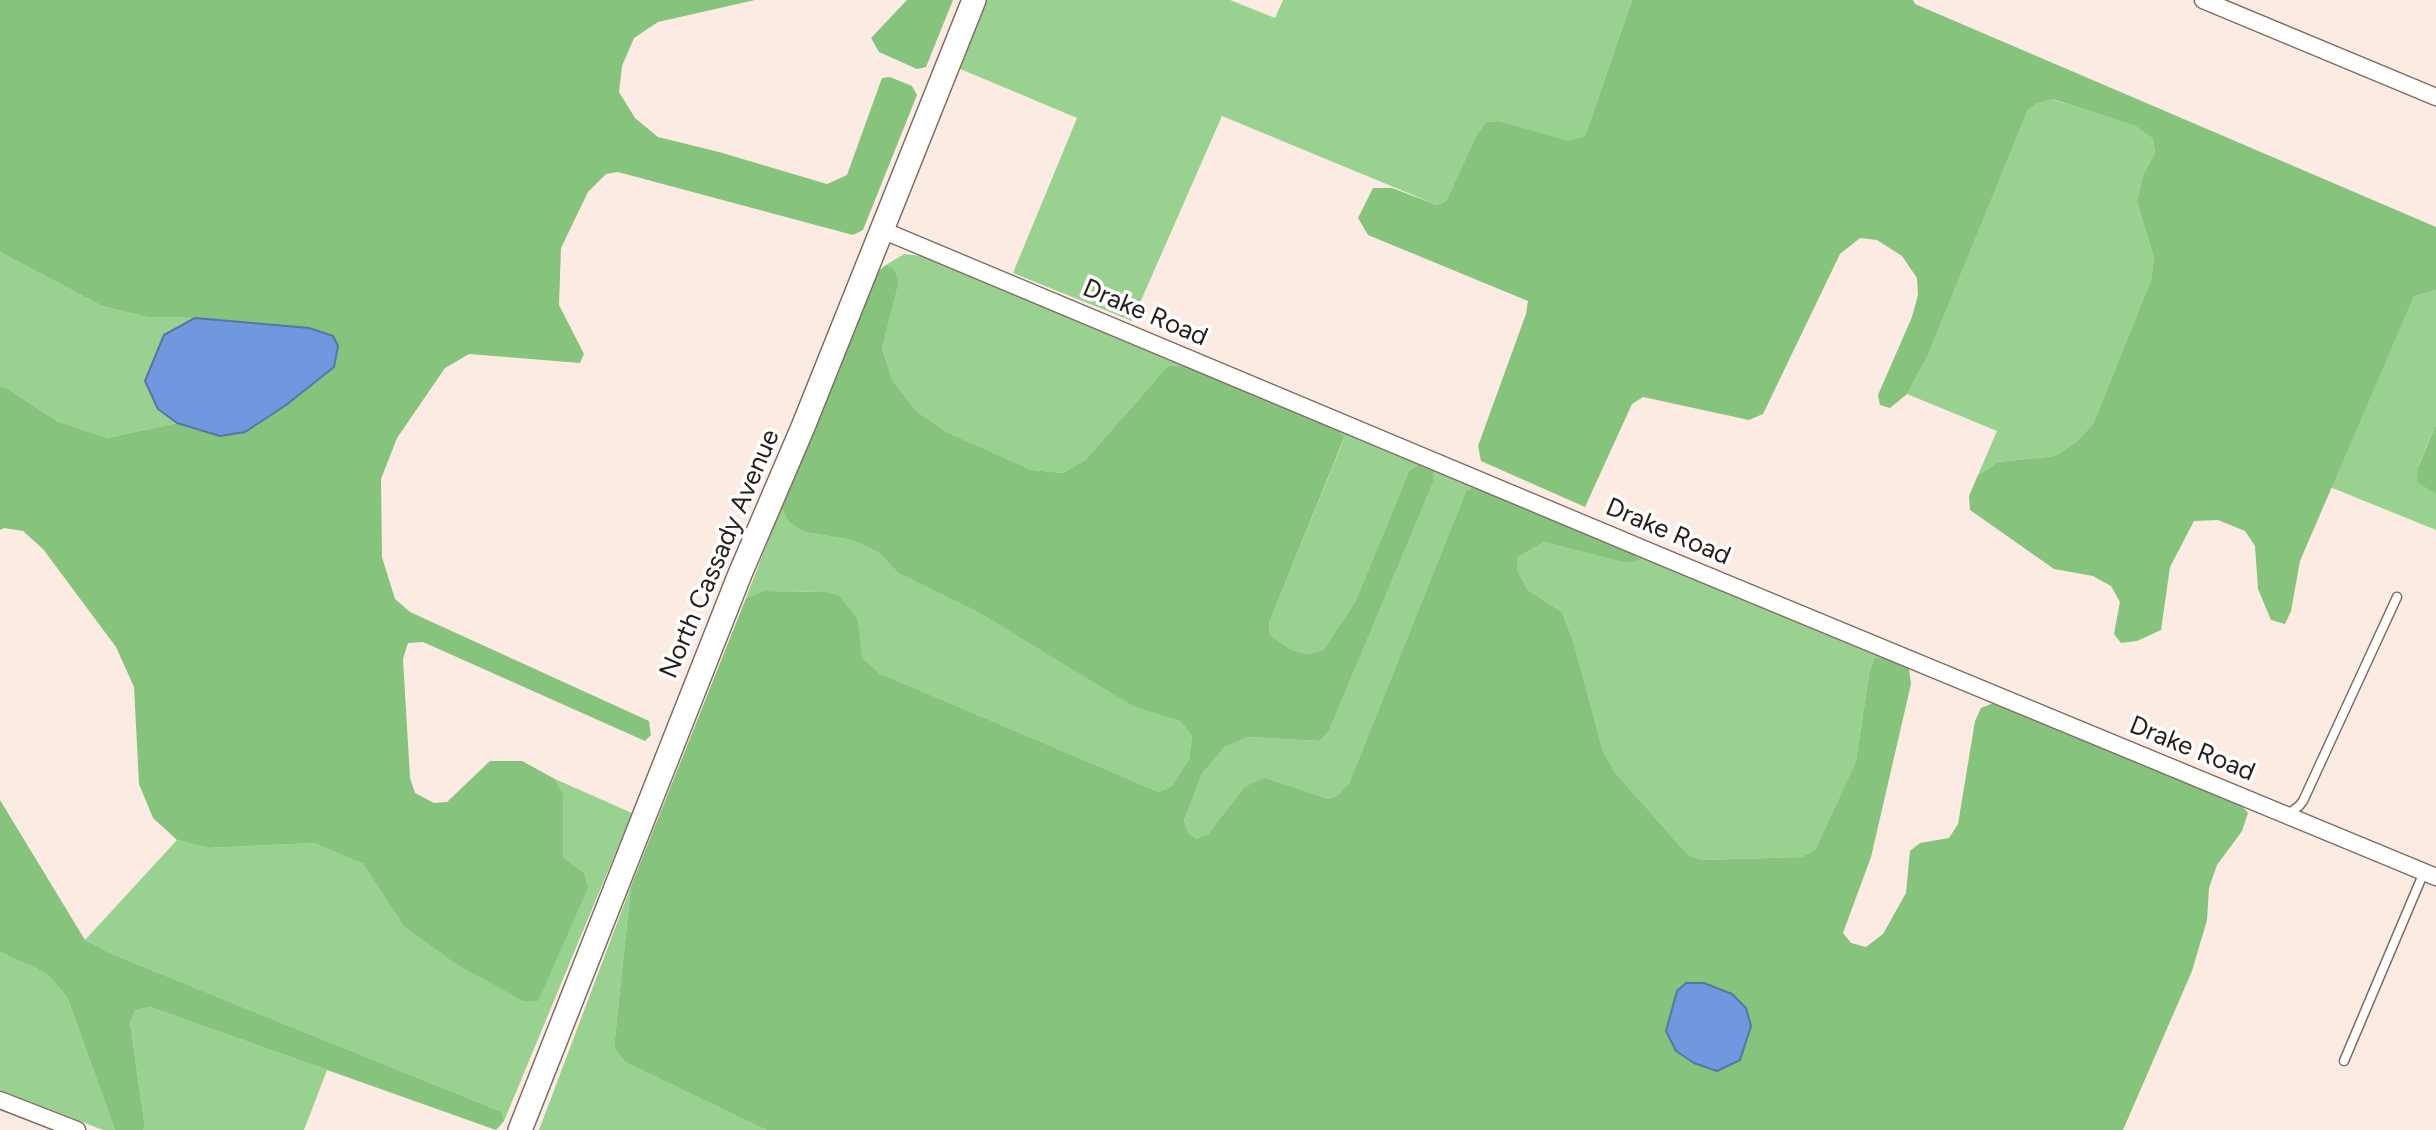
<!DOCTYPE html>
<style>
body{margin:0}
canvas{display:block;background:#fcebe2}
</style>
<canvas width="2436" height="1130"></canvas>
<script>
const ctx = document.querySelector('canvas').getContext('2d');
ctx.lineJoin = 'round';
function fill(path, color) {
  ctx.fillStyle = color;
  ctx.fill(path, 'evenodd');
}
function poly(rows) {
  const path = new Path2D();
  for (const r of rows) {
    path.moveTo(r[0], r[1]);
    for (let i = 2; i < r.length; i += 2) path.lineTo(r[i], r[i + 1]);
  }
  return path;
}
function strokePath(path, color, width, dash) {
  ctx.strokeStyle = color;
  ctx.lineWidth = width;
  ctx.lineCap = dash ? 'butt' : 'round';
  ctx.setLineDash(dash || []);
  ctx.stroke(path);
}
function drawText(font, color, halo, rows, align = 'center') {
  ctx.font = font + ' Figtree,sans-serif';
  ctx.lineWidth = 7;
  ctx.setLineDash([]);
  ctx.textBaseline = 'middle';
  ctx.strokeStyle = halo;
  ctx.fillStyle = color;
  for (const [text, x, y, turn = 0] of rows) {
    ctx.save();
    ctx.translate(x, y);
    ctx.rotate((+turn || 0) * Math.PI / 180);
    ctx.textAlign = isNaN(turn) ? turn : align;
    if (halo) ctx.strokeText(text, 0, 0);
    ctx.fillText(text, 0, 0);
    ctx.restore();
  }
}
const green = poly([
 [986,0,1230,0,1275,18,1283,0,1632,0,1585,136,1568,142,1499,121,1486,122,1477,134,1446,201,1437,205,1222,116,1132,321,1013,273,1077,118,958,68],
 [2052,99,2137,126,2153,139,2155,153,2143,175,2137,202,2154,258,2151,280,2093,424,2076,442,2055,456,1998,462,1978,475,1997,431,1907,394,1928,355,2028,110,2038,103],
 [0,252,102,306,147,317,195,318,164,335,158,409,177,423,107,438,57,421,7,388,0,386],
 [904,254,922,256,1183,365,1168,366,1086,459,1063,473,1032,470,947,432,916,411,893,381,882,349,899,282,894,268,886,265],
 [2436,290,2436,425,2418,466,2436,494,2436,530,2330,487,2414,296],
 [1335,426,1420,463,1409,471,1355,602,1323,650,1308,654,1292,650,1270,635,1269,623,1344,439],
 [1433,468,1477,485,1466,491,1349,783,1338,795,1328,799,1264,779,1244,787,1208,834,1197,839,1189,834,1184,821,1202,774,1225,745,1248,737,1320,741,1329,731,1433,483],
 [781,507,789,523,805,532,852,540,878,552,900,573,978,612,1133,705,1180,721,1192,736,1189,759,1172,786,1159,792,879,673,861,658,858,620,827,592,763,591,746,598],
 [1544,542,1626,563,1639,559,1629,549,1893,659,1875,657,1869,674,1856,761,1815,850,1801,857,1702,860,1688,855,1614,771,1603,751,1573,640,1562,612,1528,590,1517,570,1517,558],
 [555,779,632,813,504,1121,502,1112,114,955,85,940,177,840,208,848,314,843,363,864,403,925,584,873,563,857,563,794],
 [631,886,614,1047,625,1062,766,1130,539,1130],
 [0,952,46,973,67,997,115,1130,103,1130,0,1090],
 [150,1007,327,1070,304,1130,143,1130,145,1128,130,1022,134,1010]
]);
const forest = poly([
 [0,0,755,0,658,22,634,38,622,66,619,92,635,118,658,137,719,152,827,184,847,175,882,78,890,77,912,86,917,95,863,230,853,235,618,172,606,174,588,192,561,248,559,305,584,354,580,363,469,354,445,368,397,438,381,479,382,557,395,599,410,612,649,721,651,735,645,741,423,642,408,643,403,659,410,778,415,793,434,803,447,802,490,761,522,761,555,779,563,794,563,857,584,873,588,888,538,1001,524,1001,456,964,403,925,363,864,314,843,208,848,177,840,153,818,139,784,134,687,116,647,43,549,23,531,4,528,0,530,0,386,7,388,57,421,107,438,177,423,220,436,245,432,286,405,334,367,195,318,147,317,102,306,0,252],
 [907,0,953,0,926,67,917,69,879,52,871,38],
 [1632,0,1913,0,1915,4,2436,227,2436,290,2414,296,2300,561,2291,611,2285,624,2271,620,2258,589,2255,546,2245,531,2218,520,2194,521,2170,567,2161,630,2137,641,2121,643,2114,634,2120,602,2111,586,2093,576,2054,569,1970,510,1969,496,1978,475,1998,462,2055,456,2076,442,2093,424,2151,280,2154,258,2137,202,2143,175,2155,153,2153,139,2136,126,2053,99,2038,103,2028,110,1928,355,1907,394,1890,408,1880,405,1878,395,1912,317,1918,295,1917,278,1902,256,1877,240,1860,238,1840,254,1763,414,1749,420,1643,397,1632,404,1585,507,1481,461,1478,446,1526,314,1528,301,1368,235,1358,218,1373,188,1392,188,1437,205,1446,201,1477,134,1486,122,1499,121,1568,141,1585,136],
 [886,265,894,268,899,282,882,349,893,381,916,411,947,432,1032,470,1063,473,1086,459,1168,366,1183,365,1335,426,1344,438,1269,623,1270,635,1292,650,1308,654,1323,650,1355,602,1409,471,1420,463,1433,468,1433,483,1329,731,1320,741,1248,737,1225,746,1202,774,1184,821,1189,834,1197,839,1208,834,1244,787,1264,778,1328,799,1338,795,1349,783,1466,491,1477,485,1629,549,1640,560,1626,563,1544,542,1517,558,1517,570,1528,590,1562,612,1573,640,1603,751,1614,771,1688,855,1702,860,1801,857,1815,850,1856,761,1869,674,1875,657,1893,659,1909,668,1911,684,1871,857,1843,933,1851,943,1866,947,1883,934,1906,893,1910,851,1920,843,1949,838,1958,824,1975,721,1981,708,1996,702,2238,802,2248,813,2242,831,2217,865,2209,888,2207,920,2192,971,2123,1130,766,1130,625,1062,614,1047,631,886,746,598,763,591,827,592,839,596,858,620,862,658,879,673,1159,792,1172,786,1189,759,1192,736,1180,721,1133,706,978,612,899,573,878,552,852,540,805,532,789,523,781,507,876,273],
 [1677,992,1751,1026,1740,1060,1667,1031],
 [2436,425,2436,494,2417,482,2418,467],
 [0,800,85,940,114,955,502,1112,504,1121,496,1130,150,1007,135,1010,130,1022,145,1128,143,1130,115,1130,67,997,46,973,0,952]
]);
const water = poly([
 [195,318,309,328,333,336,338,346,334,367,286,405,245,432,220,436,177,423,158,409,145,381,164,335,195,318],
 [1686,983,1704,983,1732,994,1746,1008,1751,1026,1740,1060,1717,1071,1694,1063,1676,1051,1666,1031,1677,991,1686,983]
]);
const service = poly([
 [2287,815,2299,806,2303,801,2397,597],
 [2344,1061,2424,872]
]);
const minor = poly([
 [2203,0,2436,97],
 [882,230,1677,563,2436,877],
 [0,1100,77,1130]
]);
const secondary = poly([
 [520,1130,740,574,803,427,974,0]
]);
const streetNames = [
 ["Drake Road",1145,313,23],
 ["Drake Road",1668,532,23],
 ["North Cassady Avenue",720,554,-67],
 ["Drake Road",2192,749,22]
];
fill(green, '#99d290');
fill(forest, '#86c37d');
fill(water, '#7198df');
strokePath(water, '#5b74a4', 2);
strokePath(service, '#7f6d62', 11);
strokePath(minor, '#7f6d62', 19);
strokePath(secondary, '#7f6d62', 26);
strokePath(service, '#fff', 8);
strokePath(minor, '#fff', 16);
strokePath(secondary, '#fff', 23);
drawText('26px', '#271f1b', '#fff', streetNames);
</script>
